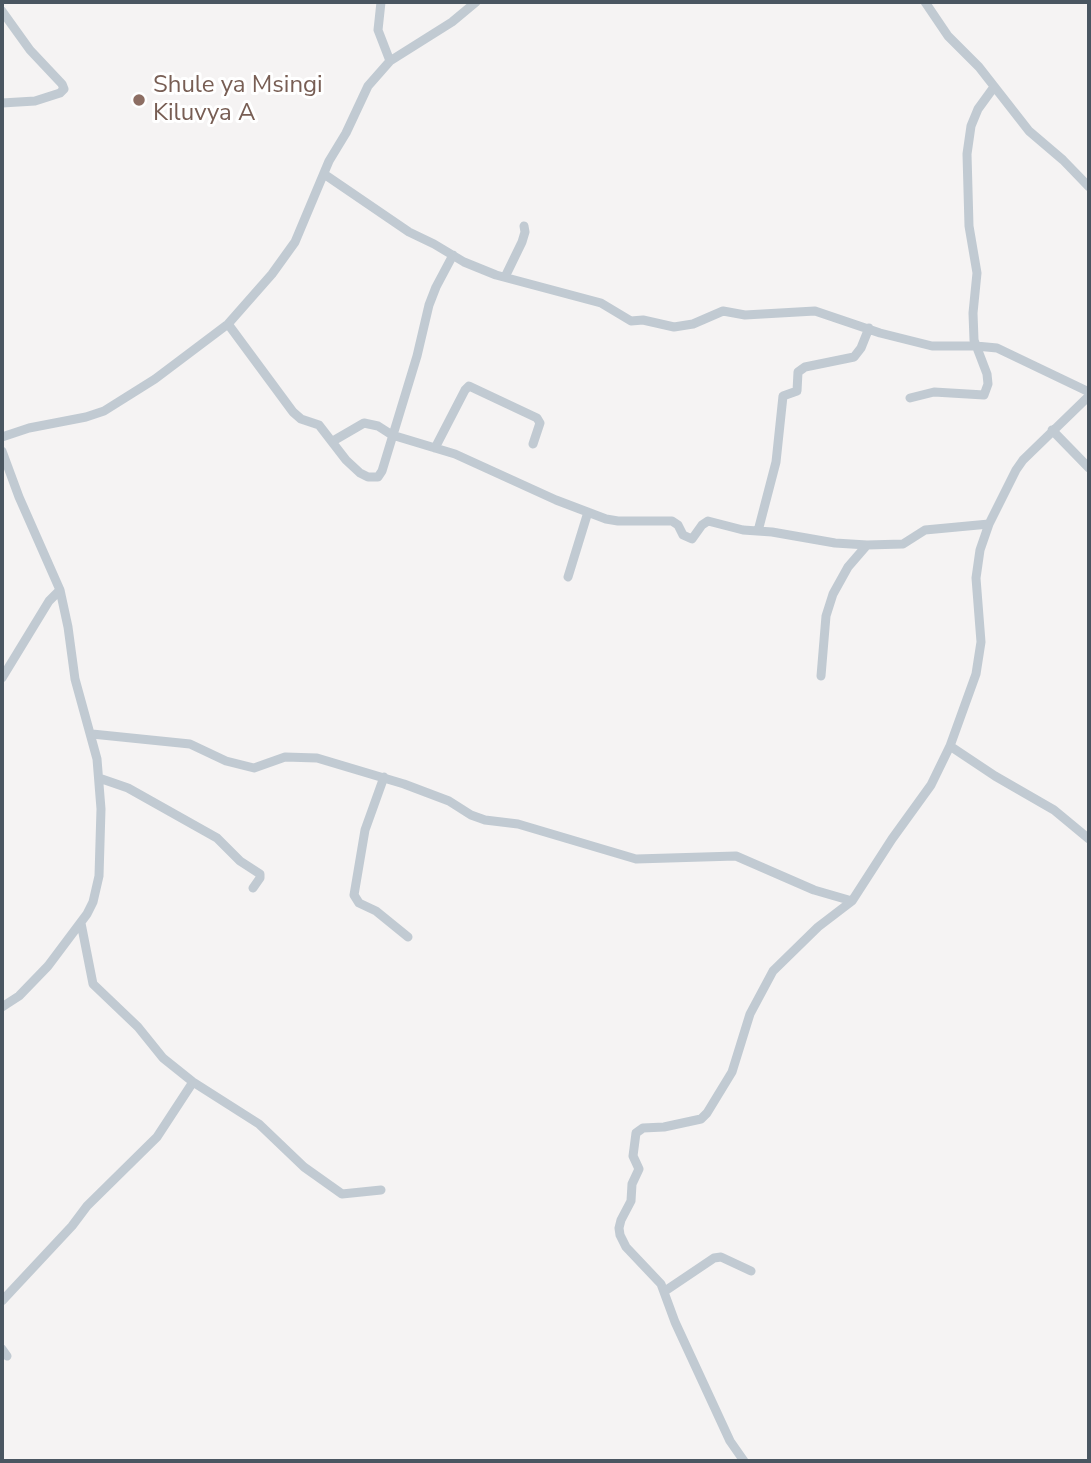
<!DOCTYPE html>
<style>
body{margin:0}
#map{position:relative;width:1091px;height:1463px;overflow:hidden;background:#f5f3f3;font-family:"Nunito Sans",sans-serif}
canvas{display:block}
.frame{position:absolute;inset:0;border:4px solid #4a5661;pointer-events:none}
</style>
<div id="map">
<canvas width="1091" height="1463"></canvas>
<div class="frame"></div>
</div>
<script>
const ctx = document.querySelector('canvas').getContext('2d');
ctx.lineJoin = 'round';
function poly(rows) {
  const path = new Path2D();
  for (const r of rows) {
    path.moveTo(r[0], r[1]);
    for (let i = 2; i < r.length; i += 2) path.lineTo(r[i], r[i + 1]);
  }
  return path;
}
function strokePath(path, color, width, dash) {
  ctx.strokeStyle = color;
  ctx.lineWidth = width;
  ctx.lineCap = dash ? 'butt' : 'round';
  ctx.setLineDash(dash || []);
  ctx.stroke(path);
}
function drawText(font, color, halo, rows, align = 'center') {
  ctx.font = font + ' "Nunito Sans",sans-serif';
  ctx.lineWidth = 6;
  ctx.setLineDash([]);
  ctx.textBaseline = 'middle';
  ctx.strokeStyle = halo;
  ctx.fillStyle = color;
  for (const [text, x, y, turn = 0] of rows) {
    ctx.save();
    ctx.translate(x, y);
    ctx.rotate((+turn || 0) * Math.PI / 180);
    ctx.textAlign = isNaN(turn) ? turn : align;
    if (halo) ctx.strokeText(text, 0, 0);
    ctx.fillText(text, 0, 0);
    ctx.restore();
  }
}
const minor = poly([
 [381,2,378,30,390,61],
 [925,2,948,36,979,67,1029,131,1063,160,1089,187],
 [2,11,30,50,62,84,64,89,60,93,35,101,2,103],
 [324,174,409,232,434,244,464,262,496,275,601,303,631,321,643,320,674,327,693,324,723,311,745,315,815,311,880,333,932,346,976,346,997,348,1089,392],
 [505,277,522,242,525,232,524,226],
 [228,324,293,412,301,419,319,425,346,460,360,473,368,477,378,477,382,471,417,356,429,305,436,287,453,255],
 [910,398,934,392,984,395,988,384,987,374,974,340,973,313,977,273,969,226,967,154,971,126,978,109,994,87],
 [1052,430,1089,468],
 [2,437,29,428,86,417,104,411,155,379,228,324,272,274,295,242,329,161,346,133,368,86,390,61,452,22,476,2],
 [333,441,364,423,378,426,392,435,455,454,556,500,606,519,618,521,672,521,678,525,683,535,692,539,702,525,708,521,743,530,772,532,835,543,867,545,903,544,925,530,989,524],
 [435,448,465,390,469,386,537,418,540,423,533,444],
 [2,451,19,497,60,590,68,627,75,679,97,759,101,809,99,876,93,902,87,914,48,966,19,996,2,1007],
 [758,531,776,462,783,396,797,391,798,372,805,367,854,357,861,348,869,328],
 [568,577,588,512],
 [821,676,826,616,833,594,848,567,867,545],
 [2,678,49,601,60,590],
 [92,734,190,744,226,761,254,768,285,757,317,758,404,784,449,801,471,815,485,820,518,824,636,859,736,856,814,890,852,901],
 [950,746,995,776,1054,810,1089,839],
 [384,777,365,830,354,895,359,903,376,911,408,937],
 [99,778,128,788,217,838,240,861,260,874,260,878,253,888],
 [81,923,93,984,138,1027,163,1058,193,1082,259,1124,304,1167,342,1194,381,1190],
 [665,1291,714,1258,721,1257,751,1271],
 [2,1301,72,1226,87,1206,157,1137,193,1082],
 [2,1349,7,1356],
 [744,1461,730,1441,675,1322,661,1284,626,1247,620,1235,619,1228,621,1220,631,1201,632,1184,639,1169,633,1156,636,1133,643,1128,664,1127,701,1119,707,1113,732,1072,750,1014,773,971,818,927,852,901,892,839,931,785,950,746,976,674,981,642,976,578,980,550,989,524,1016,470,1023,460,1089,396]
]);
const markers = [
 [139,100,7,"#8d6e63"]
];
const educationNames = [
 ["Shule ya Msingi",153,86],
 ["Kiluvya A",153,114]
];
strokePath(minor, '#c1cad2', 9);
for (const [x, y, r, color] of markers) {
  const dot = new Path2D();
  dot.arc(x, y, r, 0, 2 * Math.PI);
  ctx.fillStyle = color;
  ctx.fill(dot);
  strokePath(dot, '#fff', 2.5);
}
drawText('24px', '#785e54', '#fff', educationNames, 'left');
</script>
